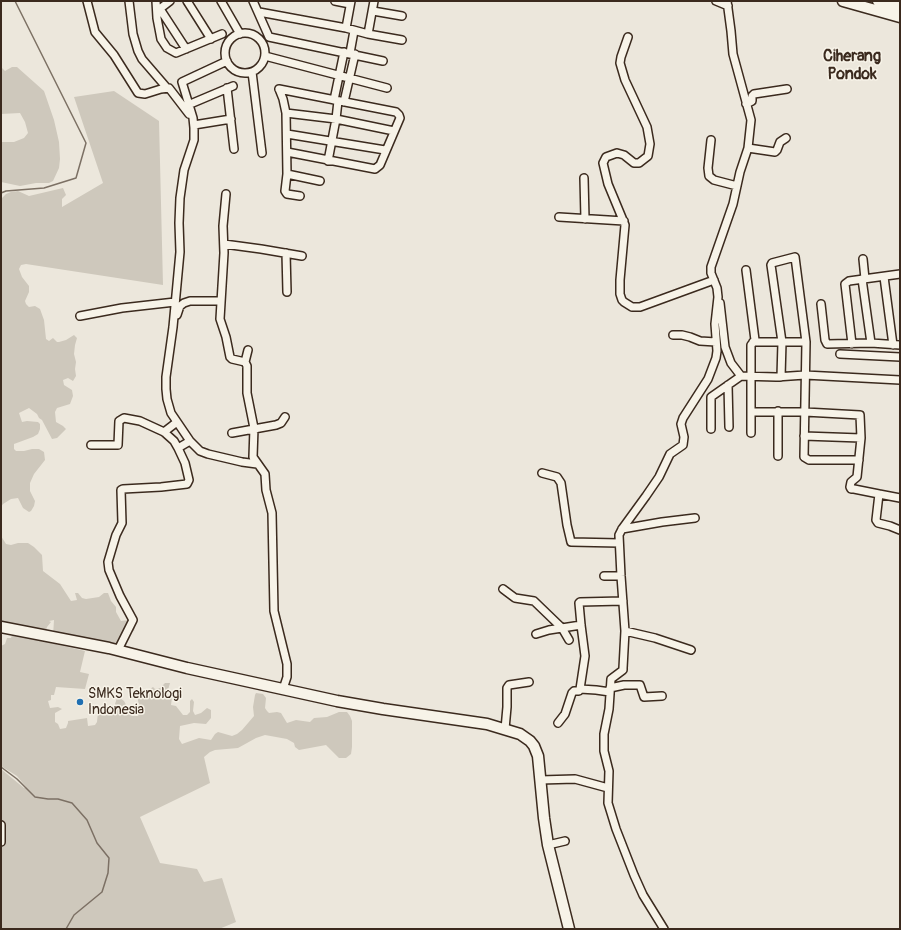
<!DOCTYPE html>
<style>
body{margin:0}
#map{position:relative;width:901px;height:930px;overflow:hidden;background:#ece7dc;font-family:Pangolin,sans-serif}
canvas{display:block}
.frame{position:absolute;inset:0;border:2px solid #3b2a1e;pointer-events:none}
</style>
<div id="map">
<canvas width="901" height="930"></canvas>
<div class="frame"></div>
</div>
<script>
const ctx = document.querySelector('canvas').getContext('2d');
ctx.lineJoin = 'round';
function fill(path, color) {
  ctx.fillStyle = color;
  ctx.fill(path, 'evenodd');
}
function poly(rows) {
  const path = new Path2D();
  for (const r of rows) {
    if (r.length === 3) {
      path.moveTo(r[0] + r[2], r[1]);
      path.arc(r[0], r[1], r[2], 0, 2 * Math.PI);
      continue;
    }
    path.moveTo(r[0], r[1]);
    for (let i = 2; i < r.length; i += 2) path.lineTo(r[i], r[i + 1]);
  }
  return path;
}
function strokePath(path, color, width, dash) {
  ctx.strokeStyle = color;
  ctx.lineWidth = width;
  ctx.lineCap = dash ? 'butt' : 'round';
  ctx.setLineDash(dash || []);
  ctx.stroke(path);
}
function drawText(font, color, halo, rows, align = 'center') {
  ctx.font = font + ' Pangolin,sans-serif';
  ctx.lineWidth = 3;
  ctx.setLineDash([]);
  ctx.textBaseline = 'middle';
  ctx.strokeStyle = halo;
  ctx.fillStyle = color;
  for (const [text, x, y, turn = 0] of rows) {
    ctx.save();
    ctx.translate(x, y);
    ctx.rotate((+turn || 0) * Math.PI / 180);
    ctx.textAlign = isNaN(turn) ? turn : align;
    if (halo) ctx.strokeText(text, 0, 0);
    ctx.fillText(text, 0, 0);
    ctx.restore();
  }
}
const green = poly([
 [1,67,5,71,12,67,17,67,44,91,54,120,59,142,60,159,59,168,53,181,49,183,36,183,20,186,1,182,1,142,14,142,24,138,28,133,25,122,20,113,1,114],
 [114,91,159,121,163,285,26,264,21,265,19,269,22,277,29,286,29,292,25,301,26,304,29,307,35,306,40,309,44,320,46,339,49,341,53,338,57,342,59,342,66,340,74,335,77,338,75,345,74,354,76,362,75,369,76,376,73,381,68,378,63,380,64,385,72,390,73,396,70,404,57,408,55,412,56,422,63,426,66,429,57,438,52,439,42,420,39,418,37,414,29,408,19,413,22,422,27,421,38,422,40,424,40,429,38,434,33,437,14,444,14,449,16,451,24,451,32,449,39,449,44,452,45,460,34,474,30,483,30,491,35,501,34,506,31,511,29,512,23,508,18,498,11,499,3,504,1,507,1,199,6,194,11,192,18,191,29,196,63,188,66,195,62,199,62,207,103,183,74,97],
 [1,536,6,544,11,545,18,543,28,543,34,547,42,555,43,571,60,584,71,601,77,600,75,593,78,593,82,598,86,599,99,597,104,593,108,593,111,601,116,607,116,612,121,621,129,620,135,627,134,631,128,633,119,649,53,636,54,620,49,621,51,622,47,627,45,634,14,633,8,634,5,631,1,624],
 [12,635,21,636,85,651,80,672,89,674,85,689,56,687,54,695,51,695,51,700,48,701,50,708,58,707,62,709,55,713,55,722,58,724,60,729,66,728,68,723,68,721,87,718,88,726,95,725,97,722,98,712,116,713,115,704,117,698,120,698,124,701,132,716,138,716,141,709,138,701,138,693,147,691,153,687,155,689,160,688,165,683,170,683,167,693,168,695,172,697,171,705,176,706,183,715,187,715,190,712,190,701,192,699,194,702,193,711,195,715,201,713,207,708,211,710,211,718,206,724,194,723,180,726,179,739,182,744,199,738,211,740,215,734,218,732,232,736,237,734,242,730,254,716,253,707,255,695,256,693,263,694,266,698,265,708,267,711,269,713,277,712,281,713,287,723,296,720,310,722,314,718,327,717,339,712,347,712,350,716,352,721,352,747,351,754,346,758,339,758,326,745,299,750,295,747,294,743,287,739,265,735,256,738,238,748,215,750,210,752,204,757,210,783,140,817,160,863,197,869,204,882,222,878,236,922,219,929,1,929,1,769,24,788,26,787,17,776,1,766,1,646,5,644,7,638,11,638]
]);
const stream = poly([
 [1,193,6,191,44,188,76,178,86,143,15,1],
 [1,767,17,779,35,797,48,799,58,799,72,803,87,820,97,843,109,858,108,873,102,892,74,915,66,929]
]);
const minor = poly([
 [87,1,95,32,114,55,138,93,145,94,161,89,169,88,189,114],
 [129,1,133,34,138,51,142,59,167,88],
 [156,1,157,18,161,39,167,48,176,53,222,34],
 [187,1,211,39],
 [221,1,240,34],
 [253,1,269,37,383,61],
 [335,1,350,4],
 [716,1,728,6],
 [160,9,186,49],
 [157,11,170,1],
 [373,11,402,16],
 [259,12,346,28,368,34,374,1],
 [346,28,351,1],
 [245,53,20],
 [368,34,402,40],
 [628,37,621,57,620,63,625,80,647,127,650,144,648,156,639,163,634,163,624,155,617,153,606,157,603,163,608,184,625,225,620,280,620,294,622,300,624,302,632,307,640,307,714,280],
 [350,53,354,31],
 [265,56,387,88],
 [252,72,262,153],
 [227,88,234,149],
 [279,89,396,112,399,115,400,118,380,165,375,169,287,152],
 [279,89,283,99,286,113,287,174,285,191,287,194,300,196],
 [334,100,344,52],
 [344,102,355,54],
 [746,104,752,101,752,96,754,94,787,89],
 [188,105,233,86],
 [286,113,336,119,394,131],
 [194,125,231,119],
 [287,134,385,150],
 [711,140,708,168,709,176,714,180,737,186],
 [748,148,775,152,777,150,780,142,786,138],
 [328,161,336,119,338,101],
 [287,174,320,181],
 [584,178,585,219],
 [226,194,223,226,224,253,220,319,226,337,230,357,232,359,245,362,247,366,247,393,254,428,253,457,265,474,266,490,272,513,274,611,287,664,287,677,283,689],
 [559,217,624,221],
 [224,244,261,249,302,256],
 [286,253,287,292],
 [863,259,865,279],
 [746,270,755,340,751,345,751,433],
 [884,277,893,345],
 [862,279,871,343],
 [720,303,725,347,731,363,741,376,776,377,805,375,900,380],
 [821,304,825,340,827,344,871,343,900,345],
 [177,315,180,306,184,303,190,301,221,301],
 [80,316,122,308,175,302],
 [673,335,682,335,690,337,700,341,716,342],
 [753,342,806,342],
 [852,344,845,284,849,281,900,274],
 [840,354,900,357],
 [245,362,248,350],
 [781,377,782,342,771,265,772,263,795,257,806,342,804,457,809,460,859,460],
 [728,385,729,427],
 [778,411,778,456],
 [751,412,805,412,860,415,861,438,857,477,851,482,850,487,851,489,854,489,879,494,876,520,878,523,890,526,900,530],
 [711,429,711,397,741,376],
 [164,432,177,422],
 [232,433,276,425,281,423,285,417],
 [804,436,861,438],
 [190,441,171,413,167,399,166,389,166,377,173,327,180,252,179,223,180,198,184,170,194,140,194,128,193,118,182,82,227,61],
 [91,445,118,445,119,421,124,418,140,421,164,432,174,441,178,448,190,441,200,451,208,454,242,462,257,464],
 [542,473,557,477,561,483,567,525,571,542,619,543],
 [879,494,900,498],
 [622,529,662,522,695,518],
 [604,576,621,576],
 [503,589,515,598,534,601,562,628,569,640],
 [625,631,655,638,691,650],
 [536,634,549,630,581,625],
 [118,650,133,620,120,596,109,570,108,562,116,535,122,523,121,490,123,489,161,487,187,484,189,480,185,463,178,448],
 [610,688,624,685,640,685,644,697,662,696],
 [580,689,596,690,610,692],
 [558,723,565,714,572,693,574,691,579,691,580,689,585,656,581,625,579,603,580,602,623,601],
 [505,729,507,707,507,688,509,685,529,682],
 [540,780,575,779,608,788],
 [1,825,1,842],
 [548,845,565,841],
 [664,929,643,895,634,875,616,829,608,803,609,771,604,751,604,734,609,709,611,679,623,670,623,668,625,631,621,576,619,535,622,529,646,496,659,477,670,454,683,445,684,437,681,424,683,418,708,379,716,358,717,351,715,324,718,297,717,288,711,273,711,267,733,204,740,172,748,148,751,120,733,54,731,31,727,1]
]);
const highway = poly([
 [843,1,900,17],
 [878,1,900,7],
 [1,627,109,648,187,668,337,701,383,709,487,724,520,734,530,741,534,746,538,756,544,818,548,845,569,929]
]);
const markers = [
 [80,702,4,"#1f6fb2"]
];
const poiNames = [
 ["SMKS Teknologi",88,694],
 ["Indonesia",88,710]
];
const quarterNames = [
 ["Ciherang",852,57],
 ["Pondok",852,75]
];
fill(green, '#cec8bc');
strokePath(stream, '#7c7064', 1.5);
strokePath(minor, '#3b2a1e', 10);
strokePath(highway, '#3b2a1e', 13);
strokePath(minor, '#f7f3e8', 7);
strokePath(highway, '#f7f3e8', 10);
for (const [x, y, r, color] of markers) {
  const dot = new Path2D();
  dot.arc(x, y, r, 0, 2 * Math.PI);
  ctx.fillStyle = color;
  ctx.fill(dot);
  strokePath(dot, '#f7f3e8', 1.5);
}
drawText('14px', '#3b2a1e', '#f7f3e8', poiNames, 'left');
drawText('bold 16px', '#3b2a1e', '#f7f3e8', quarterNames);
</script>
